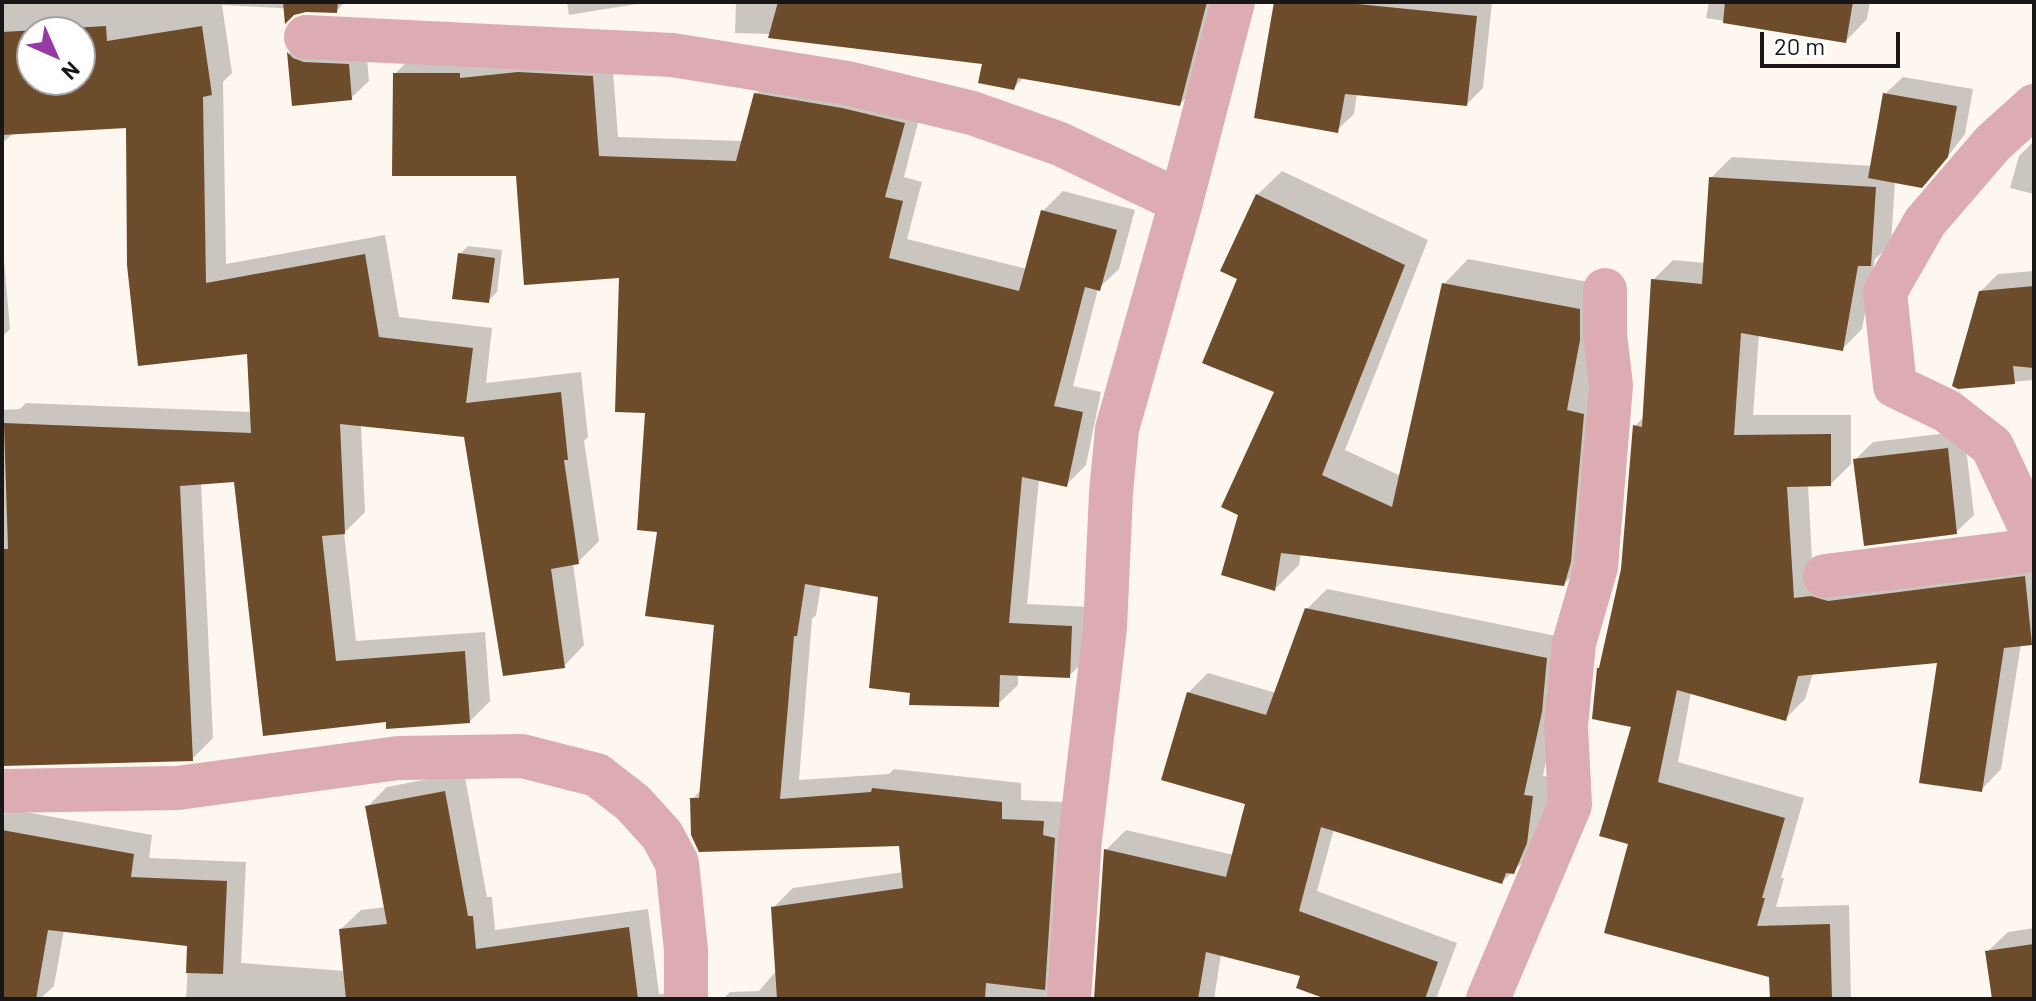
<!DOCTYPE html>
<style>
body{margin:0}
#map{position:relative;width:2036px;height:1001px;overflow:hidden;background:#fef7f0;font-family:Barlow,sans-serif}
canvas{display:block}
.frame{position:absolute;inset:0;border:4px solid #191715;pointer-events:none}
.north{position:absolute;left:16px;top:16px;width:80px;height:80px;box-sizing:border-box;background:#fff;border:2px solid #a3a2a1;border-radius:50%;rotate:135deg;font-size:22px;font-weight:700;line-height:32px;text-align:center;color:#191715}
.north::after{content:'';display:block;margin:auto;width:28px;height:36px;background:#983aa3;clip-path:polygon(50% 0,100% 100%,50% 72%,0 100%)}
.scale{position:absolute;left:1760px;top:32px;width:140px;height:36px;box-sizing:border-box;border:4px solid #191715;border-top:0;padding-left:10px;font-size:24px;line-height:28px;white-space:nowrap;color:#191715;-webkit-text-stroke:6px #fff;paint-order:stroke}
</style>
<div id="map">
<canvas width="2036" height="1001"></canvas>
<div class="frame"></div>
<div class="north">N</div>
<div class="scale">20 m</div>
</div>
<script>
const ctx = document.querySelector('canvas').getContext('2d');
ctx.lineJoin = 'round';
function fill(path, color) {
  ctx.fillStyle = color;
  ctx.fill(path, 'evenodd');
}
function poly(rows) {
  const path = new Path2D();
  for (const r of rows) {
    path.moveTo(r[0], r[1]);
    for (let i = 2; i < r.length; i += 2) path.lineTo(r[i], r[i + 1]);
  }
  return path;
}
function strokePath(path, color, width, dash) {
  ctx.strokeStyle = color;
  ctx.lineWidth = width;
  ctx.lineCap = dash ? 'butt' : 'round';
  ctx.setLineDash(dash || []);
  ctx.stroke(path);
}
const shadow = poly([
 [2,2,345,2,336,11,222,5,232,73,223,82,226,264,385,235,399,317,492,328,486,383,581,372,588,437,584,441,599,541,578,562,573,563,584,645,564,666,466,435,361,424,365,512,344,533,356,641,485,632,490,701,469,722,388,719,265,734,235,480,201,483,213,738,192,759,2,764,2,410,20,409,26,403,252,412,249,352,140,363,128,126,14,133,2,143],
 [32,32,80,32,80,80,32,80],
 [567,2,649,2,569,15],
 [736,2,1220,2,1199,84,1180,104,1024,77,1014,88,984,62,772,34,735,33],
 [1276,2,1492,2,1483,88,1467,104,1357,93,1354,114,1337,130],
 [1709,2,1870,2,1867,19,1846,41,1706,18],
 [306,36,366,47,369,81,351,98,293,104,289,53],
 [414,54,612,57,618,137,743,141,756,94,776,75,923,103,904,177,922,182,907,239,1027,269,1043,211,1063,191,1135,210,1119,269,1098,289,1073,386,1101,392,1086,465,1066,485,1039,479,1027,604,1091,607,1089,656,1069,676,1018,674,1018,685,998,704,912,691,880,596,821,585,816,615,812,619,799,780,889,774,894,769,1021,783,1021,800,1063,802,1074,999,723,999,730,992,759,991,777,970,773,908,793,888,904,872,901,844,692,799,702,789,716,624,659,530,648,411,621,276,518,173,395,74],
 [1903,77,1973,89,1965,134,1939,168,1895,181,1891,244,1875,259,1862,329,1842,349,1759,334,1753,415,1851,415,1851,464,1831,484,1808,485,1813,579,2034,558,2034,643,2021,644,2001,769,1981,790,1939,661,1813,673,1805,699,1785,719,1691,692,1678,762,1804,798,1781,878,1784,878,1776,907,1849,905,1851,999,1772,999,1771,975,1630,843,1634,725,1602,665,1623,570,1635,426,1645,416,1653,280,1673,260,1706,263,1711,178,1732,157,1873,166,1885,94],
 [2034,141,2034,194,2010,188,2019,156],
 [1282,171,1428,240,1345,450,1401,476,1444,284,1468,259,1604,285,1588,560,1564,584,1301,553,1299,565,1275,589,1277,391,1239,278,1257,195],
 [2,237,10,329,2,337],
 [468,246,502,250,497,292,488,301,460,254],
 [2034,271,2034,380,1958,387,1980,292,1998,274],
 [1964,431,1974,515,1956,532,1855,460,1873,442],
 [1327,589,1566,638,1561,690,1543,776,1551,777,1546,822,1533,852,1502,882,1334,829,1317,891,1457,943,1436,999,1332,999,1303,975,1221,954,1214,999,1096,999,1106,850,1126,830,1234,855,1247,802,1188,693,1208,673,1276,693,1307,609],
 [464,772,487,897,492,897,495,930,648,909,659,994,685,993,691,999,186,999,189,944,64,930,54,986,40,999,2,999,2,816,9,809,152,835,149,858,246,862,241,963,345,971,341,929,361,910,386,907,367,807,387,787],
 [2034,928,2034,999,1994,999,1987,952,2008,932]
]);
const building = poly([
 [283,2,338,2,337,13,306,12,294,15,285,24],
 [778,2,1207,2,1180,106,1018,78,1014,90,978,83,982,64,768,38],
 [1274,2,1338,2,1477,16,1467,106,1345,94,1338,133,1254,118],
 [1725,2,1853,2,1846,43,1723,23],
 [106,26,107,41,202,26,212,95,203,97,206,283,365,254,379,337,473,348,466,403,561,392,568,460,564,460,579,564,551,569,565,668,503,676,464,437,340,424,345,534,322,536,336,661,465,651,470,723,386,729,386,722,263,736,234,482,180,486,193,761,2,766,2,549,8,549,4,423,251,433,247,354,138,366,127,265,126,128,2,135,2,32],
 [32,32,80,32,80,80,32,80],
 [287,52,293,58,304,62,349,64,352,100,292,106],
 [518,72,593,76,599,156,736,161,754,93,842,108,905,123,885,197,903,201,889,258,1019,291,1041,210,1117,230,1100,291,1085,287,1054,406,1083,412,1067,487,1022,477,1009,623,1072,626,1070,678,1000,675,999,707,909,705,910,693,869,688,878,597,805,584,797,636,794,636,780,799,871,792,872,788,1002,802,1002,819,1044,821,1043,835,1055,838,1045,990,986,983,985,999,777,999,771,907,903,888,899,846,699,852,691,835,690,798,699,798,714,625,645,616,657,532,637,530,645,413,615,412,619,278,524,285,516,176,392,176,393,73,460,73,460,78],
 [1883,93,1957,106,1948,157,1922,188,1868,178],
 [1709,177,1876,187,1871,266,1858,266,1843,351,1741,333,1734,435,1831,434,1831,486,1787,487,1794,598,1811,596,1828,601,2025,576,2032,645,2004,648,1982,792,1919,783,1937,663,1798,676,1786,721,1677,690,1658,782,1785,818,1762,898,1765,898,1757,926,1830,924,1832,999,1770,999,1769,977,1604,933,1628,844,1599,836,1631,727,1592,719,1597,668,1599,668,1621,569,1633,425,1642,427,1651,279,1702,284],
 [1256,194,1405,265,1322,475,1392,507,1442,283,1580,309,1580,340,1567,410,1584,414,1571,562,1564,586,1281,553,1275,591,1221,575,1238,515,1221,507,1274,392,1202,363,1237,279,1220,271],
 [458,253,495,258,489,303,452,299],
 [2034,286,2034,368,2013,366,2015,384,1958,389,1952,386,1979,291],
 [1948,448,1957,534,1864,546,1853,459],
 [1305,608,1547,658,1542,712,1524,795,1533,796,1527,843,1514,874,1506,873,1502,884,1321,827,1299,911,1438,962,1425,999,1326,999,1296,988,1300,976,1206,952,1198,999,1094,999,1104,849,1226,877,1245,804,1161,780,1187,692,1266,715],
 [445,791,468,916,473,916,476,949,629,927,638,999,346,999,339,929,387,924,365,806],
 [2,830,134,854,131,877,227,881,223,974,186,973,187,946,48,930,36,999,2,999],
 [2034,944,2034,999,1992,999,1985,951]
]);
const minor = poly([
 [306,37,672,55,847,83,972,113,1060,144,1181,202],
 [2034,106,1993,143,1925,222,1885,292,1895,386,1947,411,1992,446,2034,536],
 [1825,576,2034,550],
 [2,791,178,788,398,758,522,756,597,775,633,803,662,835,677,863,686,950,686,999],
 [1069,999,1080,839,1105,628,1111,493,1117,429,1181,202,1233,2],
 [1488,999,1570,805,1566,726,1574,643,1596,567,1611,385,1605,335,1605,290]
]);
fill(shadow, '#0003');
fill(building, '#6d4c2b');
strokePath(minor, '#dcacb2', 44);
</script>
